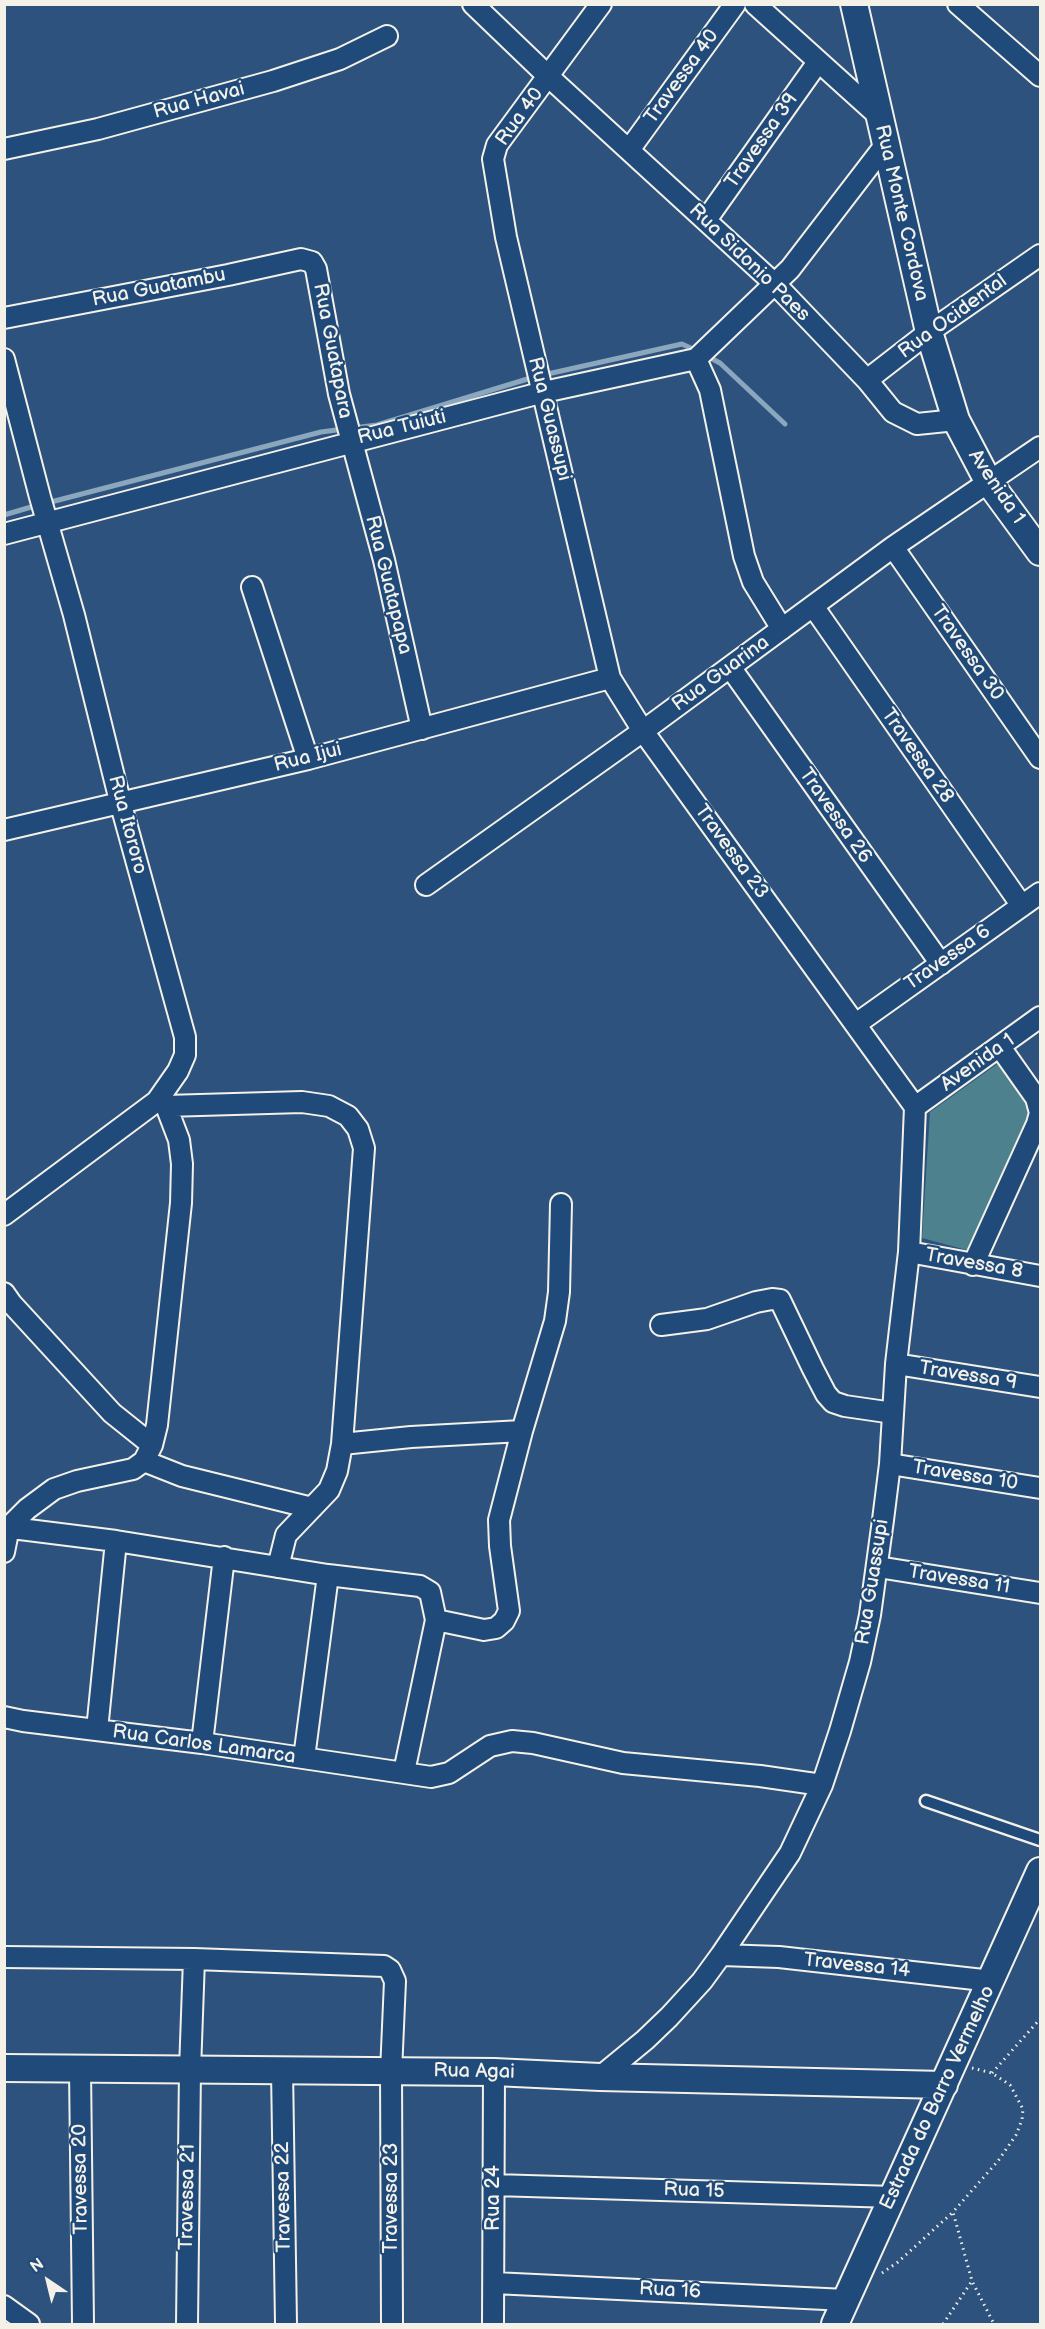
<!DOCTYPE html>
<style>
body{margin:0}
#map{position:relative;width:1045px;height:2329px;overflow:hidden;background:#2e527e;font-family:"Balsamiq Sans",sans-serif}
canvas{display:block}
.frame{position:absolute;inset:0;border:6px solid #f4f1e8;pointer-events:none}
.north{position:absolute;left:18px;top:2251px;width:60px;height:60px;-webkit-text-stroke:4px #1f4a7a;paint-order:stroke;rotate:325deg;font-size:16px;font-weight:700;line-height:24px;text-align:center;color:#f4f1e8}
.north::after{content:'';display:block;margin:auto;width:21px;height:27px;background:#f4f1e8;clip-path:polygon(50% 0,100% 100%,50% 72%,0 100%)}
</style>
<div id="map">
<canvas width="1045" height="2329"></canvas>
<div class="frame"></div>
<div class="north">N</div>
</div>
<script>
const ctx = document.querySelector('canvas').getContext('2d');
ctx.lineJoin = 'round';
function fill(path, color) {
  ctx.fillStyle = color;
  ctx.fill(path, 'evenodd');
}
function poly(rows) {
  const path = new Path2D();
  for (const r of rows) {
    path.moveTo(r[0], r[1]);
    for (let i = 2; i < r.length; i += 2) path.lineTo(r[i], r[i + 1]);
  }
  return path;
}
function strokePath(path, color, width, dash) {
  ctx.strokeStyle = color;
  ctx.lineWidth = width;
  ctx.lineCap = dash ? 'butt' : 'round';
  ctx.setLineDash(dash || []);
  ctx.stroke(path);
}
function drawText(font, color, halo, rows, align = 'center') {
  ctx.font = font + ' "Balsamiq Sans",sans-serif';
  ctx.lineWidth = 4.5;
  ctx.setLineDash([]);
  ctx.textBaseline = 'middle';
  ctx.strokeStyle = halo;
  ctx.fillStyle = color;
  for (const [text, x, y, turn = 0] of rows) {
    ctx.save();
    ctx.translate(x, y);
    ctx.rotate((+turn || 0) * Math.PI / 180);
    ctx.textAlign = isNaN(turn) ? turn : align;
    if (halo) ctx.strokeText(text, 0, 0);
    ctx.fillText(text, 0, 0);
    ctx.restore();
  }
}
const green = poly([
 [1000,1062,1032,1113,967,1250,922,1238,930,1112]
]);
const stream = poly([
 [705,355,720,363,785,424],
 [543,375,682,344,697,351],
 [353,428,377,425,534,377],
 [47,503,321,432,344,429],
 [4,515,38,505]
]);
const path = poly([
 [972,2068,992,2073,1010,2085,1023,2109,1022,2120,1016,2135,998,2161,953,2212,972,2281,994,2324],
 [992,2073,1040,2019],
 [882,2273,898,2262,953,2212],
 [943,2324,972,2281]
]);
const service = poly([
 [926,1801,1040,1840]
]);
const minor = poly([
 [473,4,549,77,776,285,867,380,893,412,917,424,956,420],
 [755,4,879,116],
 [958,4,1040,76],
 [4,149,98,129,273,81,340,59,387,36],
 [629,150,735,4],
 [706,220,818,62],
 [4,318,228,275,301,259,312,262,316,269,339,394,384,560,422,729],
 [4,359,40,497,74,615,121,805,185,1037,185,1055,178,1071,157,1101,4,1215],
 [696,359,710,390,744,556,753,582,782,629],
 [867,380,929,332,1040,255],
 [4,534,544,392,696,359,790,269,886,144],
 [893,547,1040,758],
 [252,587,308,759],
 [813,606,1022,906],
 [730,667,941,964],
 [4,830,308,759,610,678],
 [426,885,643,731,893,547,1040,447],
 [856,1024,1040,893],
 [157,1101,166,1106,302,1102,329,1106,348,1116,358,1129,364,1148,342,1444,411,1437,522,1431,499,1520,500,1546,509,1611,504,1621,496,1628,484,1630,436,1620],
 [915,1107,1040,1017],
 [909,1252,1040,1276],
 [973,1265,1037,1124,1040,1113,1036,1098,1000,1047],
 [4,1293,11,1303,112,1413,152,1445],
 [661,1325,707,1319,756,1302,772,1299,780,1300,813,1369,826,1394,833,1402,845,1406,893,1413],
 [896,1364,1040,1387],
 [522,1431,555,1321,559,1292,561,1204],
 [144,1461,182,1476,312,1508],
 [890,1464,1040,1488],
 [4,1527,116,1541,328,1575,420,1586,430,1592,436,1620,404,1772],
 [4,1552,9,1527,27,1509,54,1489,77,1481,133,1469,144,1461,152,1445,157,1425,181,1203,182,1164,179,1140,166,1106],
 [278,1567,286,1535,329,1490,337,1471,342,1444],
 [878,1567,1040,1593],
 [4,1717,23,1721,202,1743,431,1777,449,1773,490,1746,512,1741,533,1743,623,1763,760,1776,822,1785],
 [97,1730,116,1541],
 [202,1743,224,1557],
 [304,1758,328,1575],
 [721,1955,779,1957,992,1981],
 [4,1957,194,1959,384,1966,390,1970,395,1981,391,2072,392,2324],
 [80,2069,83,2324],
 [282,2070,286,2324],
 [600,2077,645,2040,669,2017,702,1981,721,1955,790,1853,822,1785,840,1731,860,1662,870,1615,883,1520,890,1464,896,1364,909,1252,915,1107,643,731,610,678,506,237,493,159,497,145,601,4],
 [494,2185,894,2197],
 [494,2283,846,2300],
 [4,2306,29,2324],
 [187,2324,190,2070,194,1959],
 [493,2324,494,2072]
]);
const tertiary = poly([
 [854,4,929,332,956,420,988,481,1040,552],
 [4,2068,494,2072,600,2077,944,2085],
 [835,2324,1040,1871]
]);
const streetNames = [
 ["Travessa 40",682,77,-54],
 ["Rua Havai",199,101,-15],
 ["Rua 40",520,117,-54],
 ["Travessa 39",762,141,-55],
 ["Rua Monte Cordova",901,213,77],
 ["Rua Sidonio Paes",749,263,44],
 ["Rua Guatambu",159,288,-11],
 ["Rua Ocidental",953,317,-36],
 ["Rua Guatapara",332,351,79],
 ["Rua Guassupi",549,419,76],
 ["Rua Tuiuti",402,428,-14],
 ["Avenida 1",996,487,56],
 ["Rua Guatapapa",388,585,76],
 ["Travessa 30",967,653,55],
 ["Rua Guarina",721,674,-36],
 ["Travessa 28",917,756,55],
 ["Rua Ijui",308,758,-14],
 ["Travessa 26",835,816,55],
 ["Rua Itororo",127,825,75],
 ["Travessa 23",731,852,54],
 ["Travessa 6",948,958,-35],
 ["Avenida 1",978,1063,-35],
 ["Travessa 8",974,1264,10],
 ["Travessa 9",968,1376,9],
 ["Travessa 10",965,1476,9],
 ["Travessa 11",959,1580,9],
 ["Rua Guassupi",873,1582,-81],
 ["Rua Carlos Lamarca",204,1745,8],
 ["Travessa 14",857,1966,6],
 ["Rua Agai",474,2072,1],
 ["Estrada do Barro Vermelho",938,2098,-65],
 ["Travessa 20",81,2179,-91],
 ["Rua 15",694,2191,2],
 ["Travessa 21",188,2197,-89],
 ["Travessa 22",284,2197,-91],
 ["Travessa 23",392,2198,-90],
 ["Rua 24",494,2198,-90],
 ["Rua 16",670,2291,3]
];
fill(green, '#4e818e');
strokePath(stream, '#8aa7bd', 5);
strokePath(service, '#f4f1e8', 15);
strokePath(minor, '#f4f1e8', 24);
strokePath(tertiary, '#f4f1e8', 30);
strokePath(path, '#f4f1e8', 3, [1.5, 4.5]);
strokePath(service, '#1f4a7a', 10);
strokePath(minor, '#1f4a7a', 20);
strokePath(tertiary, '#1f4a7a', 26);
drawText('20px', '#f4f1e8', '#1f4a7a', streetNames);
</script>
